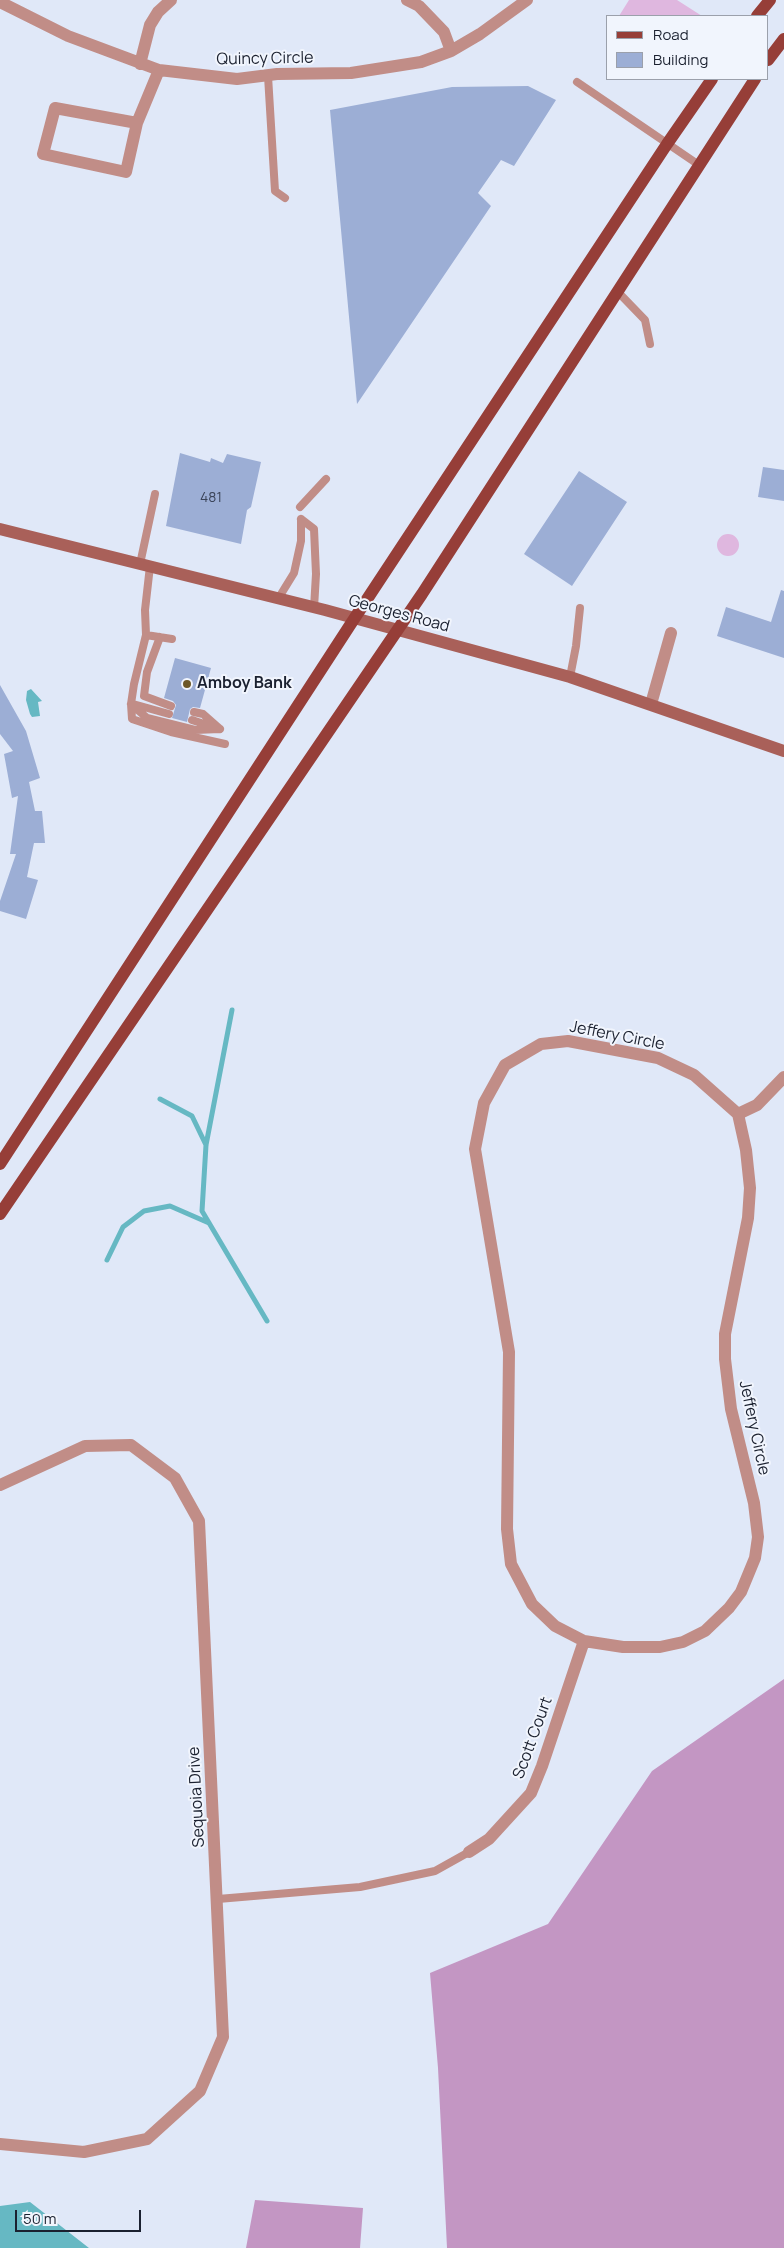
<!DOCTYPE html>
<style>
body{margin:0}
#map{position:relative;width:784px;height:2248px;overflow:hidden;background:#e0e8f8;font-family:Manrope,sans-serif}
canvas{display:block}
.legend{position:absolute;left:606px;top:15px;width:162px;height:65px;box-sizing:border-box;background:#f1f5fd;border:1px solid #9ba0ab;margin:0;padding:6px 9px;list-style:none;font-size:15px;color:#1b2130}
.legend li{display:flex;align-items:center;gap:10px;height:25px}
.legend b{width:25px;border:1px solid #9ba0ab}
.scale{position:absolute;left:15px;top:2210px;width:126px;height:22px;box-sizing:border-box;border:2px solid #1b2130;border-top:0;padding-left:6px;font-size:15px;line-height:18px;white-space:nowrap;color:#1b2130;-webkit-text-stroke:4px #f1f5fd;paint-order:stroke}
</style>
<div id="map">
<canvas width="784" height="2248"></canvas>
<ul class="legend">
<li><b style="height:6px;background:#963e38"></b>Road</li>
<li><b style="height:14px;background:#9caed5"></b>Building</li>
</ul>
<div class="scale">50 m</div>
</div>
<script>
const ctx = document.querySelector('canvas').getContext('2d');
ctx.lineJoin = 'round';
function fill(path, color) {
  ctx.fillStyle = color;
  ctx.fill(path, 'evenodd');
}
function poly(rows) {
  const path = new Path2D();
  for (const r of rows) {
    if (r.length === 3) {
      path.moveTo(r[0] + r[2], r[1]);
      path.arc(r[0], r[1], r[2], 0, 2 * Math.PI);
      continue;
    }
    path.moveTo(r[0], r[1]);
    for (let i = 2; i < r.length; i += 2) path.lineTo(r[i], r[i + 1]);
  }
  return path;
}
function strokePath(path, color, width, dash) {
  ctx.strokeStyle = color;
  ctx.lineWidth = width;
  ctx.lineCap = dash ? 'butt' : 'round';
  ctx.setLineDash(dash || []);
  ctx.stroke(path);
}
function drawText(font, color, halo, rows, align = 'center') {
  ctx.font = font + ' Manrope,sans-serif';
  ctx.lineWidth = 4;
  ctx.setLineDash([]);
  ctx.textBaseline = 'middle';
  ctx.strokeStyle = halo;
  ctx.fillStyle = color;
  for (const [text, x, y, turn = 0] of rows) {
    ctx.save();
    ctx.translate(x, y);
    ctx.rotate((+turn || 0) * Math.PI / 180);
    ctx.textAlign = isNaN(turn) ? turn : align;
    if (halo) ctx.strokeText(text, 0, 0);
    ctx.fillText(text, 0, 0);
    ctx.restore();
  }
}
const green = poly([
 [629,0,677,0,702,16,619,16],
 [728,545,11]
]);
const forest = poly([
 [784,1679,784,2248,447,2248,438,2068,430,1973,548,1924,652,1771],
 [255,2200,363,2208,360,2248,246,2248]
]);
const water = poly([
 [31,689,42,701,38,702,40,716,32,717,30,714,26,700,27,691],
 [30,2202,89,2248,0,2248,0,2206]
]);
const stream = poly([
 [232,1010,206,1145,202,1211,267,1321],
 [160,1099,192,1116,206,1145],
 [107,1260,123,1227,144,1211,170,1206,209,1223]
]);
const building = poly([
 [528,86,556,100,514,166,501,160,478,193,491,206,357,404,330,110,452,87],
 [180,453,210,462,211,458,223,463,227,454,261,462,251,507,247,510,241,544,166,526],
 [763,467,784,470,784,501,758,497],
 [579,471,627,502,572,586,524,554],
 [781,590,784,591,784,658,717,636,726,607,771,622],
 [175,658,211,668,200,708,193,707,190,709,187,722,172,718,176,705,173,701,164,698],
 [0,685,26,731,40,778,29,782,35,811,42,811,45,843,34,843,27,877,38,880,26,919,0,911,0,901,16,854,10,854,18,796,12,798,4,754,13,751,0,734]
]);
const lane = poly([
 [268,76,275,191,285,198],
 [577,82,699,165],
 [617,291,645,320,650,344],
 [300,507,326,479],
 [301,519,314,529,316,574,314,608],
 [140,564,155,494],
 [150,566,145,610,146,635,172,639],
 [278,599,294,573,301,541,301,519],
 [146,635,134,684,131,704,132,719,171,732,225,744],
 [160,637,147,672,144,696,171,706],
 [570,677,576,646,580,608],
 [131,704,147,718,195,730,220,729],
 [133,704,169,714],
 [194,712,203,714,220,729],
 [192,720,213,727],
 [218,1899,360,1887,435,1871,469,1852]
]);
const street = poly([
 [407,0,419,6,444,32,451,51],
 [0,2,68,36,159,70,237,79,277,74,351,73,421,62,451,51,480,34,527,0],
 [140,64,150,25,158,12,171,0],
 [137,123,55,108,43,154,126,172,137,123,159,70],
 [651,704,671,633],
 [568,1041,658,1058,694,1075,738,1114,746,1150,750,1188,748,1218,725,1334,725,1359,731,1409,754,1503,758,1537,755,1558,741,1592,729,1608,705,1631,683,1642,660,1647,623,1647,584,1641,555,1626,532,1604,511,1564,507,1529,509,1352,475,1149,484,1103,505,1065,541,1044,568,1041],
 [738,1114,757,1105,784,1077],
 [0,1485,85,1446,131,1445,175,1478,199,1521,223,2037,200,2091,147,2139,84,2152,0,2144],
 [469,1852,489,1839,531,1793,542,1766,584,1641]
]);
const secondary = poly([
 [0,529,325,610,570,677,784,751]
]);
const primary = poly([
 [757,16,770,0],
 [768,60,784,39],
 [0,1164,354,619,667,144,712,79],
 [0,1214,422,594,755,79]
]);
const markers = [
 [187,684,5,"#6d5827"]
];
const numberNames = [
 ["481",211,498]
];
const streetNames = [
 ["Quincy Circle",265,59,-1],
 ["Georges Road",399,614,15],
 ["Jeffery Circle",617,1036,11],
 ["Jeffery Circle",754,1428,78],
 ["Scott Court",533,1738,-70],
 ["Sequoia Drive",197,1797,-93]
];
const poiNames = [
 ["Amboy Bank",197,684]
];
fill(green, '#dfb7df');
fill(forest, '#c396c3');
fill(water, '#66b8c3');
strokePath(stream, '#66b8c3', 5);
fill(building, '#9caed5');
strokePath(lane, '#c18d87', 8);
strokePath(street, '#c18d87', 12);
strokePath(secondary, '#a96059', 12);
strokePath(primary, '#963e38', 12);
for (const [x, y, r, color] of markers) {
  const dot = new Path2D();
  dot.arc(x, y, r, 0, 2 * Math.PI);
  ctx.fillStyle = color;
  ctx.fill(dot);
  strokePath(dot, '#f1f5fd', 2);
}
drawText('14px', '#3b4459', null, numberNames);
drawText('16px', '#1b2130', '#f1f5fd', streetNames);
drawText('bold 16px', '#1b2130', '#f1f5fd', poiNames, 'left');
</script>
